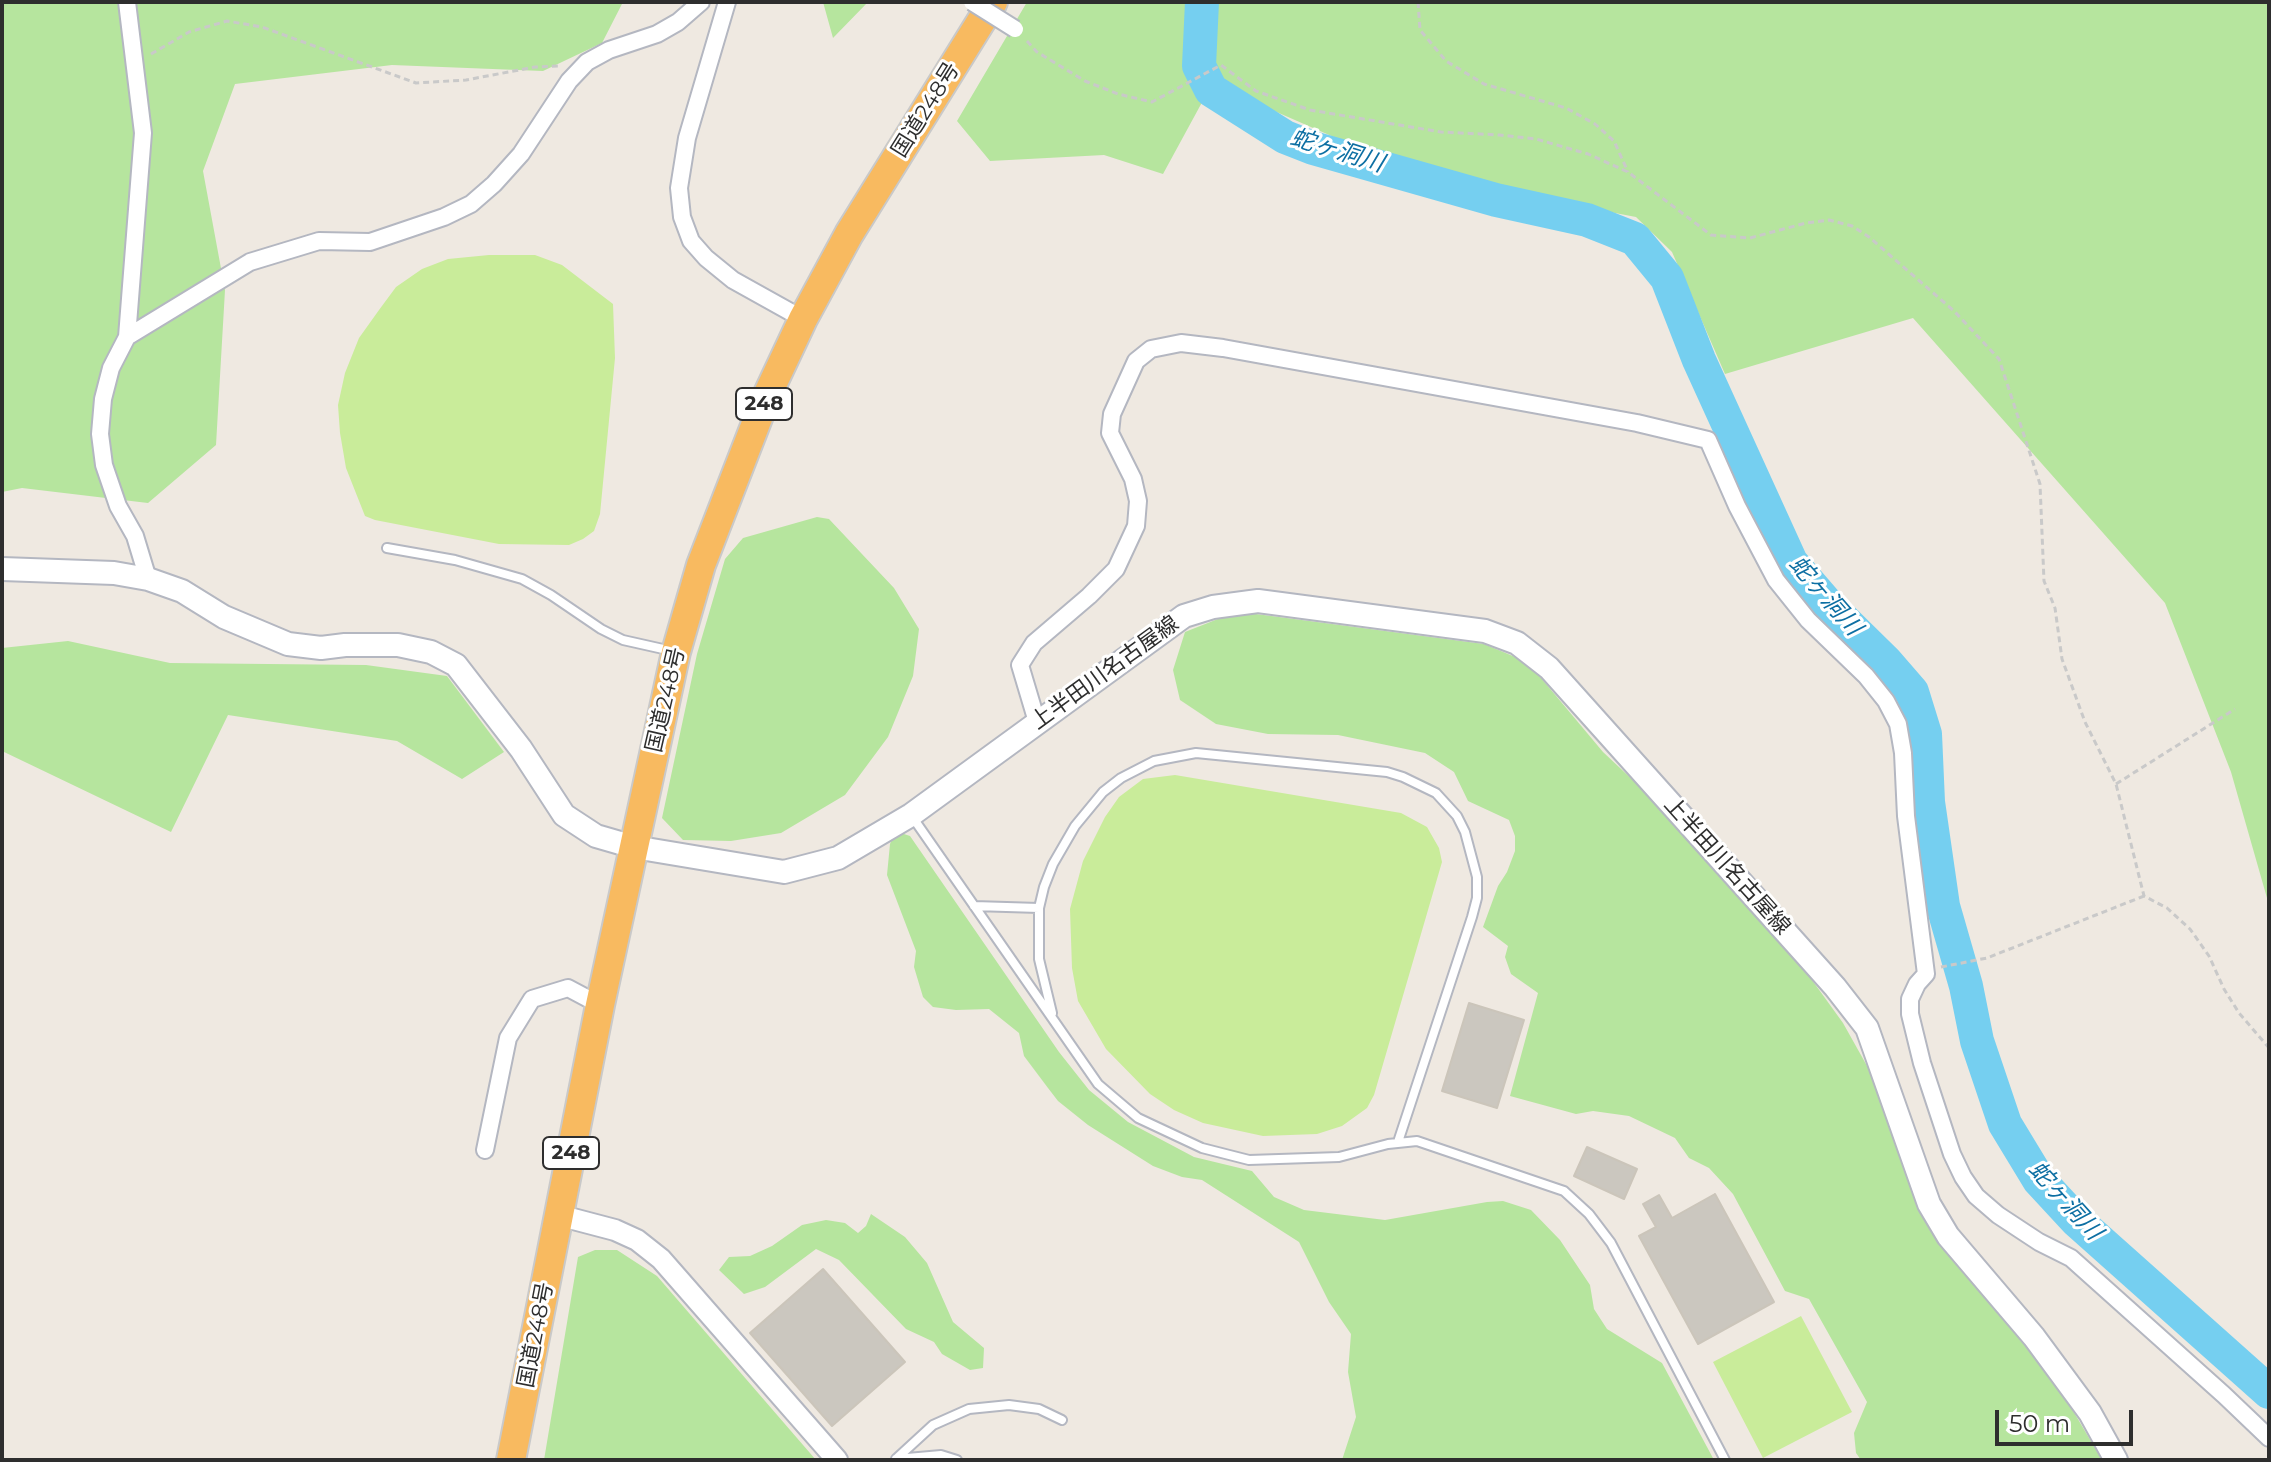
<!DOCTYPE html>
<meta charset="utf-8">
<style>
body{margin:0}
#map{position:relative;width:2271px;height:1462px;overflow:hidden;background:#efe9e1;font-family:Montserrat,sans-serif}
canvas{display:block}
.frame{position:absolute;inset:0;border:4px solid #2e2e2e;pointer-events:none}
.scale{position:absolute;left:1995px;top:1410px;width:138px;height:36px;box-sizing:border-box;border:4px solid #2e2e2e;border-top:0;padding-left:10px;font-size:24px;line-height:28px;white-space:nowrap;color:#2e2e2e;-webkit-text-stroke:6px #fff;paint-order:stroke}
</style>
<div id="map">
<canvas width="2271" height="1462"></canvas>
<div class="frame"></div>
<div class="scale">50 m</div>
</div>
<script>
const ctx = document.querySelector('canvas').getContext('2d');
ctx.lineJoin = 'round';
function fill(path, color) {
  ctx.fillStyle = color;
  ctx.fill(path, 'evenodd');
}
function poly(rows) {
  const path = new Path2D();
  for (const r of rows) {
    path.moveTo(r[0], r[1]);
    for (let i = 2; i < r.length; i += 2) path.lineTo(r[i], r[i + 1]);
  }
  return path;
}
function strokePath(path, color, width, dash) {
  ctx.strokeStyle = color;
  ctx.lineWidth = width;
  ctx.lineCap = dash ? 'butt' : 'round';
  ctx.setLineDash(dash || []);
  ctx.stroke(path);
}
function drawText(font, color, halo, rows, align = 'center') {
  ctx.font = font + ' Montserrat,"Noto Sans JP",sans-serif';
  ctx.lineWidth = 6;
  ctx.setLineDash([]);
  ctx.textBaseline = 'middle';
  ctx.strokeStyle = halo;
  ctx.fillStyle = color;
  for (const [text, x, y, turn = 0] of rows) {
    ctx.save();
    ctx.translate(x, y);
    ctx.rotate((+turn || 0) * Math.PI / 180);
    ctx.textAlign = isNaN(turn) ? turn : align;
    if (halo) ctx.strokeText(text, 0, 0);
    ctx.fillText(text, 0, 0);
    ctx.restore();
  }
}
const green = poly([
 [2,2,623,2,602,43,543,71,392,65,235,84,203,171,225,290,216,445,148,503,22,488,2,492],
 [823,2,868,2,833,38],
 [1027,2,2269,2,2269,905,2231,772,2165,603,1913,318,1725,374,1672,252,1636,217,1531,197,1430,167,1375,155,1272,110,1206,95,1163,174,1104,155,990,161,957,121],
 [817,517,829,519,894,588,919,629,913,676,888,737,845,795,781,833,731,841,683,840,662,818,697,654,725,559,743,538],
 [1256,614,1484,644,1520,659,1536,672,1603,752,1653,799,1804,969,1843,1023,1871,1073,1947,1249,2059,1387,2102,1460,1861,1460,1856,1453,1854,1433,1867,1402,1809,1299,1785,1291,1733,1194,1709,1168,1689,1158,1675,1138,1629,1116,1593,1111,1576,1114,1510,1096,1538,993,1511,974,1505,957,1508,946,1483,927,1498,886,1507,872,1515,851,1515,836,1509,820,1468,801,1454,772,1425,753,1338,735,1268,734,1216,724,1180,700,1173,670,1185,632,1228,615],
 [68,641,170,663,366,665,447,676,504,752,462,779,397,741,228,715,171,832,2,751,2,648],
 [895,831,910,836,1059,1052,1089,1090,1128,1122,1194,1157,1252,1171,1274,1197,1304,1210,1385,1220,1487,1202,1503,1201,1531,1210,1560,1240,1590,1285,1594,1309,1607,1329,1662,1363,1714,1460,1342,1460,1356,1417,1348,1372,1351,1334,1329,1302,1299,1242,1202,1180,1182,1177,1153,1166,1088,1125,1058,1101,1048,1088,1024,1056,1019,1033,989,1009,956,1010,933,1007,923,997,914,967,916,951,887,875,890,844],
 [871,1214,905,1237,927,1263,953,1322,984,1348,983,1368,970,1370,942,1354,934,1342,906,1329,839,1260,816,1249,765,1287,744,1294,719,1270,729,1257,750,1256,772,1246,802,1225,826,1220,845,1223,858,1233,866,1226],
 [595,1250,617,1250,657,1276,816,1460,544,1460,578,1257]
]);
const pitch = poly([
 [489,255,535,255,562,265,613,304,615,358,600,514,594,531,583,539,569,545,499,544,375,520,365,516,346,468,340,433,338,405,345,373,359,338,379,310,396,287,422,269,448,259],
 [1175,775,1401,813,1427,827,1439,848,1442,862,1374,1095,1367,1108,1342,1126,1317,1134,1263,1136,1203,1123,1174,1110,1150,1094,1106,1049,1078,1001,1072,968,1070,909,1083,861,1105,817,1119,797,1143,779],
 [1801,1316,1852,1412,1763,1458,1713,1362]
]);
const river = poly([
 [1202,2,1199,66,1211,90,1285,137,1313,148,1496,200,1587,220,1635,239,1667,278,1699,360,1791,562,1829,606,1886,662,1912,692,1925,734,1928,802,1943,906,1966,986,1977,1041,2005,1124,2039,1180,2076,1220,2269,1392]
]);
const building = poly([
 [1469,1003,1524,1020,1497,1108,1442,1091,1469,1003],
 [1587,1147,1637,1169,1624,1199,1574,1176,1587,1147],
 [1715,1194,1774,1302,1698,1344,1639,1236,1656,1227,1643,1204,1659,1195,1672,1218,1715,1194],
 [823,1269,905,1362,832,1426,750,1333,823,1269]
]);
const path = poly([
 [1418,2,1420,30,1446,61,1484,84,1566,108,1595,124,1614,141,1628,172],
 [1027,41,1037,52,1085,81,1118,94,1152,102,1221,65,1256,91,1310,110,1441,132,1500,135,1536,139,1588,154,1628,172,1711,235,1750,238,1806,223,1829,220,1852,226,1869,237,1954,311,1999,359,2040,484,2044,581,2055,608,2062,659,2085,722,2116,784,2144,896,2167,908,2190,929,2209,956,2224,989,2239,1013,2269,1048],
 [151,54,189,32,227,21,262,27,416,83,466,80,535,67,560,66],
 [2116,784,2235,709],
 [1941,967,1987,958,2144,896]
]);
const service = poly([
 [387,548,455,560,522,579,551,595,601,629,623,640,672,651],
 [911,815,1098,1084,1138,1118,1202,1148,1249,1160,1339,1157,1388,1144,1417,1141,1564,1191,1589,1214,1611,1243,1725,1460],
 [974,906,1039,908],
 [1052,1013,1039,959,1039,908,1044,887,1053,864,1075,826,1103,792,1121,778,1154,761,1196,753,1387,772,1403,777,1436,793,1457,816,1465,832,1477,877,1477,898,1472,917,1398,1142],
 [896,1459,933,1425,969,1409,1009,1405,1039,1409,1062,1420],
 [896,1459,941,1455,957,1460]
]);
const minor = poly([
 [127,2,143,133,127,337,111,368,103,399,100,434,104,465,118,506,135,536,148,579],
 [727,2,687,138,679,188,682,217,691,241,706,258,733,280,803,319],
 [127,337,250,262,319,241,370,242,444,217,471,204,494,184,521,154,569,81,587,62,609,50,657,34,678,22,701,2],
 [1037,722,1020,665,1034,643,1089,596,1116,569,1136,526,1138,501,1133,479,1110,433,1112,414,1136,361,1151,349,1181,343,1223,348,1637,423,1708,440,1737,506,1776,580,1808,620,1866,676,1886,701,1898,724,1903,753,1906,816,1926,974,1917,984,1910,999,1910,1014,1922,1063,1952,1154,1963,1177,1976,1196,1998,1215,2039,1242,2071,1258,2224,1395,2269,1438],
 [485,1150,508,1038,532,999,568,988,600,1005]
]);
const tertiary = poly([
 [558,1215,615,1230,637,1240,661,1259,837,1460]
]);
const secondary = poly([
 [2,569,114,573,148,579,182,591,224,617,288,644,321,648,345,645,398,645,431,652,456,665,521,749,564,815,596,836,634,847,784,872,838,858,911,815,1184,616,1213,607,1258,601,1485,631,1517,643,1549,668,1835,987,1867,1028,1929,1204,1948,1236,2034,1337,2090,1413,2116,1460]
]);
const trunk = poly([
 [511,1460,600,1005,676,652,701,565,765,400,803,319,849,234,993,2]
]);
const minorBridge = poly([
 [972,2,1015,29]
]);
const shields = [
 [764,404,56],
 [571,1153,56]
];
const shieldNames = [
 ["248",764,404],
 ["248",571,1153]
];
const streetNames = [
 ["国道248号",926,110,-58],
 ["上半田川名古屋線",1105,673,-36],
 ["国道248号",666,700,-77],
 ["上半田川名古屋線",1727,866,48],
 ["国道248号",536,1335,-79]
];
const waterNames = [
 ["蛇ヶ洞川",1337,151,17],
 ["蛇ヶ洞川",1825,596,49],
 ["蛇ヶ洞川",2065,1201,48]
];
fill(green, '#b6e59e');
fill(pitch, '#c9ec9a');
strokePath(river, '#75cff0', 34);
fill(building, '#cbc7bf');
strokePath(building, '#cbc5ba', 2);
strokePath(service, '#b4b7c1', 12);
strokePath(minor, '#b4b7c1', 20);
strokePath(tertiary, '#b4b7c1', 24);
strokePath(secondary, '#b4b7c1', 26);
strokePath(trunk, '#c9c9c9', 32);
strokePath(path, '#c9c9c9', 3, [6, 4]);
strokePath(service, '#fff', 8);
strokePath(minor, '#fff', 16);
strokePath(tertiary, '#fff', 20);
strokePath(secondary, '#fff', 22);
strokePath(trunk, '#f8ba60', 28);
strokePath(minorBridge, '#b4b7c1', 20, []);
strokePath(minorBridge, '#fff', 16);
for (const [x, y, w] of shields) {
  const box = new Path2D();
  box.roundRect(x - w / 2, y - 16, w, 32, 6);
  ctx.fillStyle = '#fff';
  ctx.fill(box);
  strokePath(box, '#2e2e2e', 2);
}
drawText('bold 20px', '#2e2e2e', null, shieldNames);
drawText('22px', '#2e2e2e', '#fff', streetNames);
drawText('italic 24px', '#0d6fa3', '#fff', waterNames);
</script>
